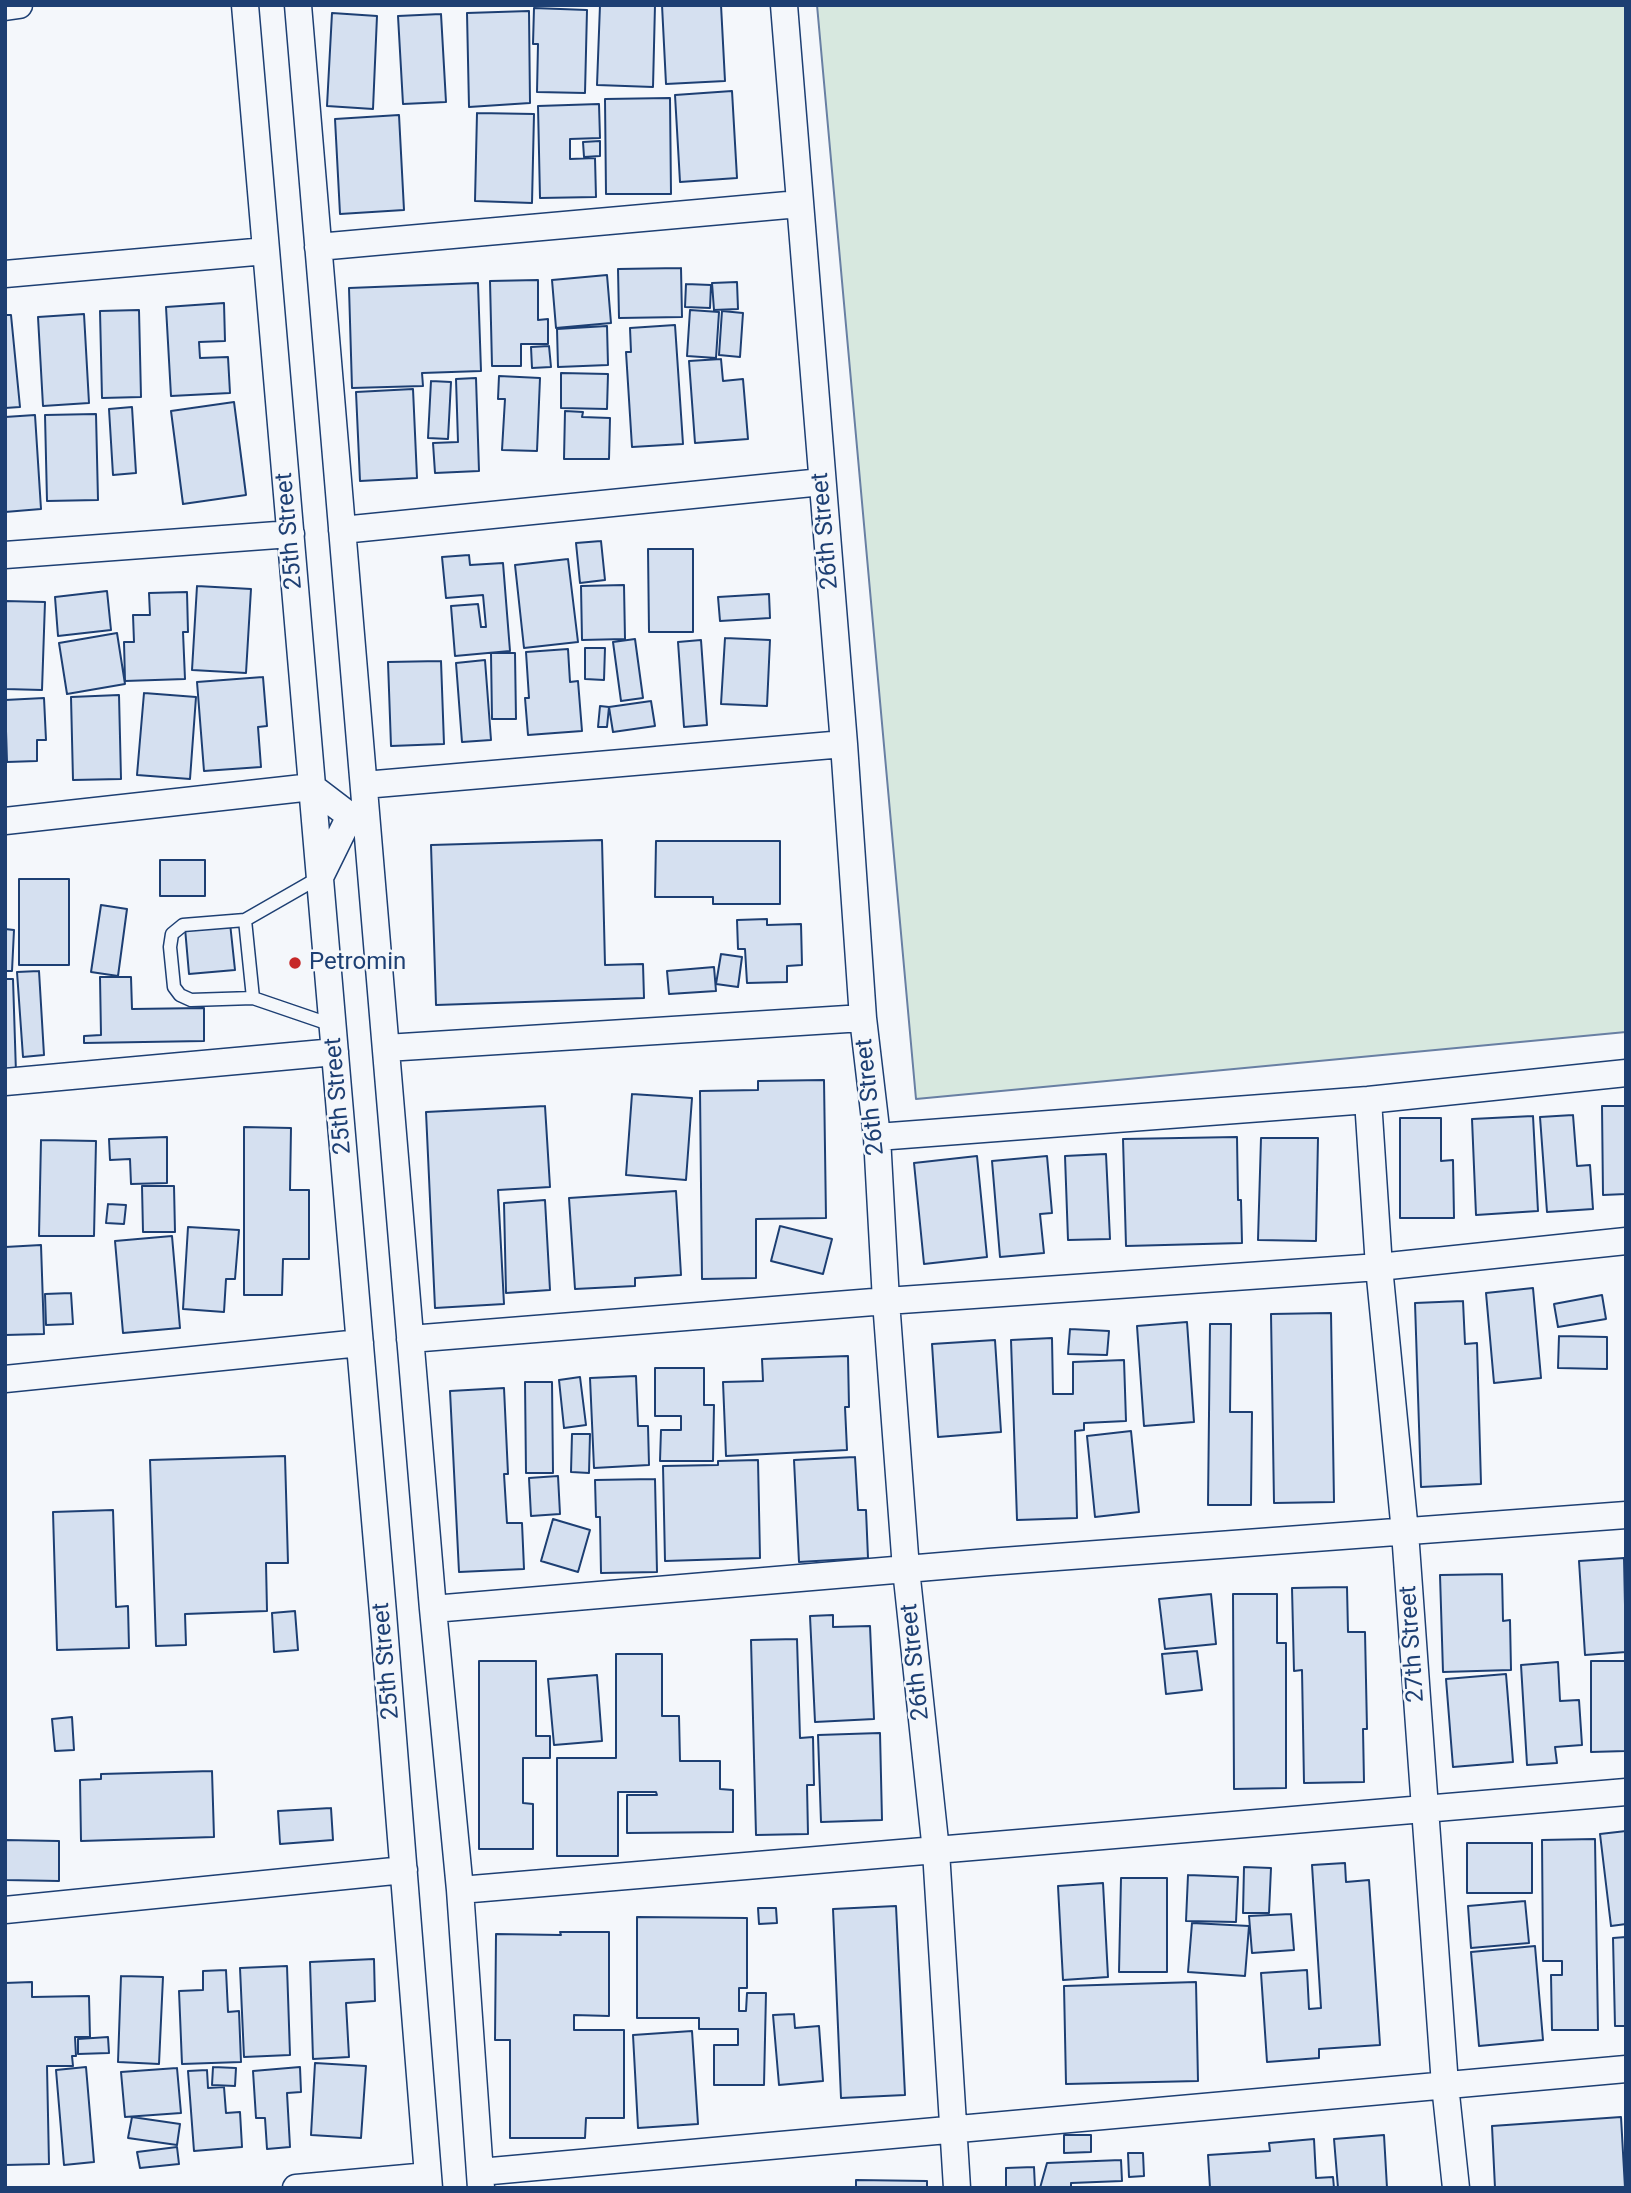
<!DOCTYPE html>
<style>
body{margin:0}
#map{position:relative;width:1631px;height:2193px;overflow:hidden;background:#f4f7fb;font-family:Roboto,sans-serif}
canvas{display:block}
.frame{position:absolute;inset:0;border:7px solid #1d3f73;pointer-events:none}
</style>
<div id="map">
<canvas width="1631" height="2193"></canvas>
<div class="frame"></div>
</div>
<script>
const ctx = document.querySelector('canvas').getContext('2d');
ctx.lineJoin = 'round';
function fill(path, color) {
  ctx.fillStyle = color;
  ctx.fill(path, 'evenodd');
}
function poly(rows) {
  const path = new Path2D();
  for (const r of rows) {
    path.moveTo(r[0], r[1]);
    for (let i = 2; i < r.length; i += 2) path.lineTo(r[i], r[i + 1]);
  }
  return path;
}
function strokePath(path, color, width, dash) {
  ctx.strokeStyle = color;
  ctx.lineWidth = width;
  ctx.lineCap = dash ? 'butt' : 'round';
  ctx.setLineDash(dash || []);
  ctx.stroke(path);
}
function drawText(font, color, halo, rows, align = 'center') {
  ctx.font = font + ' Roboto,sans-serif';
  ctx.lineWidth = 5;
  ctx.setLineDash([]);
  ctx.textBaseline = 'middle';
  ctx.strokeStyle = halo;
  ctx.fillStyle = color;
  for (const [text, x, y, turn = 0] of rows) {
    ctx.save();
    ctx.translate(x, y);
    ctx.rotate((+turn || 0) * Math.PI / 180);
    ctx.textAlign = isNaN(turn) ? turn : align;
    if (halo) ctx.strokeText(text, 0, 0);
    ctx.fillText(text, 0, 0);
    ctx.restore();
  }
}
const green = poly([
 [817,5,1626,5,1626,1032,916,1099,817,5]
]);
const building = poly([
 [600,5,655,5,653,87,597,85,600,5],
 [662,5,721,5,725,81,666,84,662,5],
 [534,8,587,10,585,93,537,92,538,44,533,44,534,8],
 [529,11,530,103,469,107,467,13,529,11],
 [332,13,377,16,373,109,327,106,332,13],
 [441,14,446,102,403,104,398,16,441,14],
 [732,91,737,178,680,182,675,95,732,91],
 [670,98,671,194,606,194,605,99,670,98],
 [599,104,600,138,570,139,570,159,595,158,596,197,540,198,538,106,599,104],
 [477,113,534,114,532,203,475,201,477,113],
 [399,115,404,210,340,214,335,119,399,115],
 [600,141,600,156,584,157,583,142,600,141],
 [681,268,682,317,619,318,618,269,681,268],
 [607,275,611,323,556,328,552,280,607,275],
 [538,280,538,320,548,319,548,344,521,344,521,366,492,366,490,281,538,280],
 [737,282,738,309,714,310,712,283,737,282],
 [478,283,481,371,422,373,423,386,352,388,349,288,478,283],
 [686,284,711,285,710,308,685,307,686,284],
 [224,303,225,341,199,342,200,358,228,357,230,393,171,396,166,307,224,303],
 [139,310,141,397,102,398,100,311,139,310],
 [690,310,719,312,716,358,687,356,690,310],
 [722,311,743,313,740,357,719,355,722,311],
 [84,314,89,403,43,406,38,317,84,314],
 [5,315,11,315,20,407,5,408,5,315],
 [675,325,683,444,632,447,626,352,631,352,630,328,675,325],
 [607,326,608,365,558,367,557,329,607,326],
 [549,346,551,367,532,368,531,347,549,346],
 [721,359,723,381,743,379,748,439,695,443,689,361,721,359],
 [561,373,608,374,607,409,561,408,561,373],
 [499,376,540,378,537,451,502,450,505,399,498,399,499,376],
 [476,378,479,471,435,473,433,443,458,442,456,379,476,378],
 [431,381,451,382,448,439,428,438,431,381],
 [413,389,417,478,360,481,356,392,413,389],
 [234,402,246,495,183,504,171,411,234,402],
 [132,407,136,473,113,475,109,409,132,407],
 [565,411,583,412,582,417,610,418,609,459,564,459,565,411],
 [96,414,98,500,47,501,45,415,96,414],
 [35,415,41,509,5,512,5,417,35,415],
 [601,541,605,580,580,583,576,543,601,541],
 [648,549,693,549,693,632,649,632,648,549],
 [469,555,470,565,503,563,510,651,455,656,451,606,478,604,481,627,486,627,483,595,446,598,442,557,469,555],
 [568,559,578,642,524,648,515,565,568,559],
 [624,585,625,639,582,640,581,586,624,585],
 [197,586,251,589,246,673,192,670,197,586],
 [107,591,111,630,58,636,55,597,107,591],
 [187,592,188,632,183,632,185,679,125,681,124,642,134,642,133,615,150,615,149,593,187,592],
 [769,594,770,618,720,621,718,597,769,594],
 [5,601,45,602,42,690,5,689,5,601],
 [117,633,125,684,67,694,59,643,117,633],
 [725,638,770,640,767,706,721,704,725,638],
 [635,639,643,698,621,701,613,642,635,639],
 [701,640,707,725,684,727,678,642,701,640],
 [585,648,605,648,604,680,585,679,585,648],
 [568,649,570,682,578,681,582,731,528,735,525,698,529,698,526,652,568,649],
 [491,653,515,653,516,719,492,719,491,653],
 [485,660,491,740,462,742,456,663,485,660],
 [441,661,444,744,391,746,388,662,441,661],
 [263,677,267,726,258,727,261,767,204,771,197,682,263,677],
 [144,693,196,697,190,779,137,775,144,693],
 [119,695,121,779,73,780,71,697,119,695],
 [44,698,46,740,37,740,37,761,7,762,5,700,44,698],
 [651,701,655,726,613,732,609,707,651,701],
 [600,706,609,707,607,727,598,727,600,706],
 [602,840,605,965,643,964,644,998,436,1005,431,845,602,840],
 [656,841,780,841,780,904,713,904,713,897,655,897,656,841],
 [160,860,205,860,205,896,160,896,160,860],
 [19,879,69,879,69,965,19,965,19,879],
 [101,905,127,909,118,976,91,972,101,905],
 [767,919,767,925,801,924,802,965,787,966,787,982,747,983,745,949,738,949,737,920,767,919],
 [230,923,235,970,189,974,185,928,230,923],
 [5,929,14,930,12,971,5,971,5,929],
 [721,954,742,957,738,987,716,984,721,954],
 [714,967,716,991,669,994,667,971,714,967],
 [39,971,44,1055,23,1057,17,972,39,971],
 [100,977,131,977,132,1009,204,1008,204,1041,84,1043,84,1036,101,1035,100,977],
 [5,979,13,979,16,1073,5,1074,5,979],
 [824,1080,826,1218,756,1219,756,1278,702,1279,700,1091,758,1090,758,1081,824,1080],
 [632,1094,692,1098,686,1180,626,1175,632,1094],
 [545,1106,550,1187,498,1190,504,1304,435,1308,426,1112,545,1106],
 [1602,1106,1626,1106,1626,1194,1603,1195,1602,1106],
 [1573,1115,1577,1166,1590,1165,1593,1209,1547,1212,1540,1117,1573,1115],
 [1533,1116,1538,1211,1476,1215,1472,1119,1533,1116],
 [1400,1118,1441,1118,1441,1161,1453,1160,1454,1218,1400,1218,1400,1118],
 [244,1127,291,1128,290,1190,309,1190,309,1259,283,1259,282,1295,244,1295,244,1127],
 [167,1137,167,1183,131,1184,130,1159,110,1160,109,1139,167,1137],
 [1237,1137,1238,1200,1241,1200,1242,1243,1126,1246,1123,1139,1237,1137],
 [1261,1138,1318,1138,1316,1241,1258,1240,1261,1138],
 [41,1140,96,1141,94,1236,39,1236,41,1140],
 [1106,1154,1110,1239,1068,1240,1065,1156,1106,1154],
 [977,1156,987,1257,924,1264,914,1163,977,1156],
 [1047,1156,1052,1213,1040,1214,1044,1253,1000,1257,992,1161,1047,1156],
 [142,1186,174,1186,175,1232,143,1232,142,1186],
 [676,1191,681,1275,635,1278,635,1286,575,1289,569,1198,676,1191],
 [545,1200,550,1290,506,1293,504,1203,545,1200],
 [108,1204,126,1205,124,1224,106,1223,108,1204],
 [780,1226,832,1239,823,1274,771,1261,780,1226],
 [188,1227,239,1230,235,1279,226,1279,224,1312,183,1309,188,1227],
 [172,1236,180,1328,123,1333,115,1241,172,1236],
 [41,1245,44,1334,5,1335,5,1247,41,1245],
 [1533,1288,1541,1378,1494,1383,1486,1293,1533,1288],
 [71,1293,73,1324,46,1325,45,1294,71,1293],
 [1602,1295,1606,1319,1558,1327,1554,1304,1602,1295],
 [1463,1301,1465,1344,1477,1343,1481,1484,1421,1487,1415,1303,1463,1301],
 [1331,1313,1334,1502,1274,1503,1271,1314,1331,1313],
 [1187,1322,1194,1422,1144,1426,1137,1326,1187,1322],
 [1210,1324,1231,1324,1230,1412,1252,1412,1251,1505,1208,1505,1210,1324],
 [1070,1329,1109,1331,1107,1355,1068,1354,1070,1329],
 [1559,1336,1607,1337,1607,1369,1558,1368,1559,1336],
 [1052,1338,1053,1394,1073,1394,1073,1362,1124,1360,1126,1421,1084,1423,1084,1430,1075,1431,1077,1518,1017,1520,1011,1340,1052,1338],
 [995,1340,1001,1432,938,1437,932,1344,995,1340],
 [848,1356,849,1407,845,1407,847,1450,726,1456,723,1382,763,1381,762,1359,848,1356],
 [655,1368,704,1368,704,1405,714,1405,713,1461,660,1461,661,1430,681,1430,681,1416,655,1416,655,1368],
 [636,1376,638,1426,648,1426,649,1465,594,1468,590,1378,636,1376],
 [580,1377,586,1425,564,1428,559,1380,580,1377],
 [525,1382,552,1382,553,1473,526,1473,525,1382],
 [504,1388,508,1474,504,1474,507,1523,522,1523,524,1569,459,1572,450,1391,504,1388],
 [1131,1431,1139,1512,1095,1517,1087,1436,1131,1431],
 [572,1434,590,1434,589,1473,571,1472,572,1434],
 [285,1456,288,1563,266,1563,267,1611,185,1614,186,1645,156,1646,150,1460,285,1456],
 [855,1457,858,1510,866,1510,868,1558,799,1562,794,1460,855,1457],
 [758,1460,760,1558,665,1561,663,1466,718,1465,718,1461,758,1460],
 [558,1476,560,1514,531,1516,529,1478,558,1476],
 [655,1479,657,1572,601,1573,600,1517,596,1517,595,1480,655,1479],
 [113,1510,116,1607,128,1606,129,1648,57,1650,53,1512,113,1510],
 [553,1519,590,1530,578,1572,541,1561,553,1519],
 [1624,1558,1626,1652,1585,1655,1579,1561,1624,1558],
 [1502,1574,1503,1621,1510,1620,1511,1670,1443,1672,1440,1575,1502,1574],
 [1347,1587,1348,1632,1365,1632,1367,1729,1363,1729,1364,1782,1304,1783,1302,1670,1294,1671,1292,1588,1347,1587],
 [1211,1594,1216,1644,1165,1649,1159,1599,1211,1594],
 [1233,1594,1277,1594,1277,1643,1286,1643,1286,1788,1234,1789,1233,1594],
 [295,1611,298,1650,274,1652,272,1613,295,1611],
 [833,1615,833,1627,870,1626,874,1719,815,1722,810,1616,833,1615],
 [797,1639,800,1738,813,1737,814,1785,807,1785,808,1834,756,1835,751,1640,797,1639],
 [1197,1651,1202,1690,1166,1694,1162,1654,1197,1651],
 [616,1654,662,1654,662,1716,679,1716,680,1761,720,1761,720,1789,733,1790,733,1832,627,1833,627,1795,657,1795,656,1792,618,1792,618,1856,557,1856,557,1758,616,1758,616,1654],
 [479,1661,536,1661,536,1736,550,1736,550,1758,523,1758,523,1803,533,1804,533,1849,479,1849,479,1661],
 [1591,1661,1626,1661,1626,1751,1591,1752,1591,1661],
 [1558,1662,1560,1701,1579,1700,1582,1745,1555,1747,1557,1763,1527,1765,1521,1665,1558,1662],
 [1506,1674,1513,1762,1453,1767,1446,1679,1506,1674],
 [597,1675,602,1741,554,1745,548,1679,597,1675],
 [72,1717,74,1750,55,1751,52,1719,72,1717],
 [880,1733,882,1820,821,1822,818,1735,880,1733],
 [212,1771,214,1837,81,1841,80,1780,101,1779,101,1774,212,1771],
 [331,1808,333,1840,280,1844,278,1811,331,1808],
 [1626,1831,1626,1924,1611,1926,1600,1834,1626,1831],
 [1595,1839,1598,2030,1552,2030,1551,1975,1562,1975,1562,1961,1543,1961,1542,1840,1595,1839],
 [5,1840,59,1841,59,1881,5,1880,5,1840],
 [1467,1843,1532,1843,1532,1893,1467,1893,1467,1843],
 [1345,1863,1346,1882,1369,1880,1380,2045,1319,2049,1319,2058,1267,2062,1261,1973,1307,1970,1309,2009,1321,2008,1312,1865,1345,1863],
 [1244,1867,1271,1868,1269,1913,1243,1913,1244,1867],
 [1188,1875,1238,1877,1236,1922,1186,1921,1188,1875],
 [1121,1878,1167,1878,1167,1972,1119,1972,1121,1878],
 [1103,1883,1108,1977,1063,1980,1058,1886,1103,1883],
 [1525,1901,1529,1943,1471,1948,1468,1906,1525,1901],
 [896,1906,905,2095,841,2098,833,1909,896,1906],
 [758,1908,776,1908,777,1923,759,1924,758,1908],
 [1291,1914,1294,1950,1252,1953,1249,1916,1291,1914],
 [637,1917,747,1918,747,1988,739,1988,739,2011,746,2011,747,1993,766,1993,764,2085,714,2085,714,2045,738,2045,738,2029,699,2029,699,2018,637,2018,637,1917],
 [1192,1923,1249,1926,1245,1976,1188,1972,1192,1923],
 [560,1932,609,1932,609,2016,574,2015,574,2030,624,2030,624,2118,586,2118,585,2138,510,2138,510,2040,495,2040,496,1934,561,1935,560,1932],
 [1626,1937,1626,2026,1615,2026,1613,1938,1626,1937],
 [1535,1946,1543,2040,1479,2046,1471,1952,1535,1946],
 [374,1959,375,2001,346,2003,349,2057,313,2059,310,1962,374,1959],
 [287,1966,290,2055,244,2057,240,1968,287,1966],
 [226,1970,228,2012,239,2011,241,2062,182,2064,179,1991,203,1990,203,1971,226,1970],
 [121,1976,163,1977,159,2064,118,2062,121,1976],
 [32,1982,32,1997,89,1996,90,2037,75,2037,76,2056,72,2056,73,2066,47,2066,49,2164,5,2165,5,1983,32,1982],
 [1196,1982,1198,2081,1066,2084,1064,1986,1196,1982],
 [794,2014,795,2028,819,2026,823,2081,779,2085,773,2015,794,2014],
 [692,2031,698,2124,638,2128,633,2035,692,2031],
 [108,2037,109,2053,78,2054,78,2039,108,2037],
 [315,2063,366,2066,361,2138,311,2135,315,2063],
 [86,2067,94,2162,64,2165,56,2070,86,2067],
 [213,2067,236,2068,235,2086,212,2085,213,2067],
 [300,2067,301,2092,287,2093,290,2147,267,2149,265,2118,256,2118,253,2071,300,2067],
 [177,2068,181,2113,125,2117,121,2072,177,2068],
 [207,2070,208,2088,224,2087,226,2113,240,2112,242,2147,194,2151,188,2071,207,2070],
 [132,2117,180,2124,177,2145,128,2138,132,2117],
 [1621,2117,1625,2188,1495,2188,1492,2126,1621,2117],
 [1064,2135,1091,2135,1091,2152,1064,2153,1064,2135],
 [1384,2135,1387,2188,1338,2188,1334,2139,1384,2135],
 [1314,2139,1316,2178,1333,2177,1334,2188,1210,2188,1208,2155,1270,2151,1269,2143,1314,2139],
 [177,2147,179,2164,140,2168,137,2152,177,2147],
 [1128,2153,1143,2153,1144,2176,1129,2177,1128,2153],
 [1121,2160,1122,2181,1071,2183,1071,2188,1040,2188,1047,2163,1121,2160],
 [1034,2167,1035,2188,1006,2188,1006,2168,1034,2167],
 [856,2180,927,2181,927,2188,856,2188,856,2180]
]);
const service = poly([
 [320,877,245,920,183,925,172,934,170,947,174,987,180,995,191,1000,253,998,332,1025],
 [245,920,253,998]
]);
const minor = poly([
 [245,5,383,1613,429,2188],
 [298,5,433,1609,460,1890,481,2188],
 [784,5,844,744,863,1018,877,1137,886,1301,906,1569,936,1851,957,2188],
 [5,7,19,5],
 [318,247,799,204],
 [5,274,266,251],
 [342,530,822,482],
 [5,555,291,534],
 [364,785,844,744],
 [5,821,312,787,350,816,320,877],
 [386,1048,863,1018],
 [5,1082,335,1052],
 [1368,1100,1379,1267,1405,1532,1445,2085,1456,2188],
 [877,1137,1368,1100,1626,1073],
 [410,1339,886,1301,1379,1267,1626,1241],
 [5,1379,360,1343],
 [433,1609,989,1562,1626,1515],
 [460,1890,1626,1792],
 [5,1910,404,1870],
 [480,2172,1626,2069],
 [296,2188,428,2176]
]);
const markers = [
 [295,963,7,"#c62828"]
];
const streetNames = [
 ["25th Street",290,531,-95],
 ["26th Street",826,531,-95],
 ["25th Street",339,1096,-95],
 ["26th Street",871,1097,-96],
 ["27th Street",1413,1644,-94],
 ["25th Street",387,1661,-95],
 ["26th Street",916,1662,-96]
];
const poiNames = [
 ["Petromin",309,963]
];
fill(green, '#d7e8df');
strokePath(green, '#687fa3', 2);
fill(building, '#d5e0f0');
strokePath(building, '#1d3f73', 2);
strokePath(service, '#1d3f73', 15);
strokePath(minor, '#1d3f73', 29);
strokePath(service, '#f4f7fb', 12);
strokePath(minor, '#f4f7fb', 26);
for (const [x, y, r, color] of markers) {
  const dot = new Path2D();
  dot.arc(x, y, r, 0, 2 * Math.PI);
  ctx.fillStyle = color;
  ctx.fill(dot);
  strokePath(dot, '#f4f7fb', 2.5);
}
drawText('24px', '#1d3f73', '#f4f7fb', streetNames);
drawText('24px', '#1d3f73', '#f4f7fb', poiNames, 'left');
</script>
